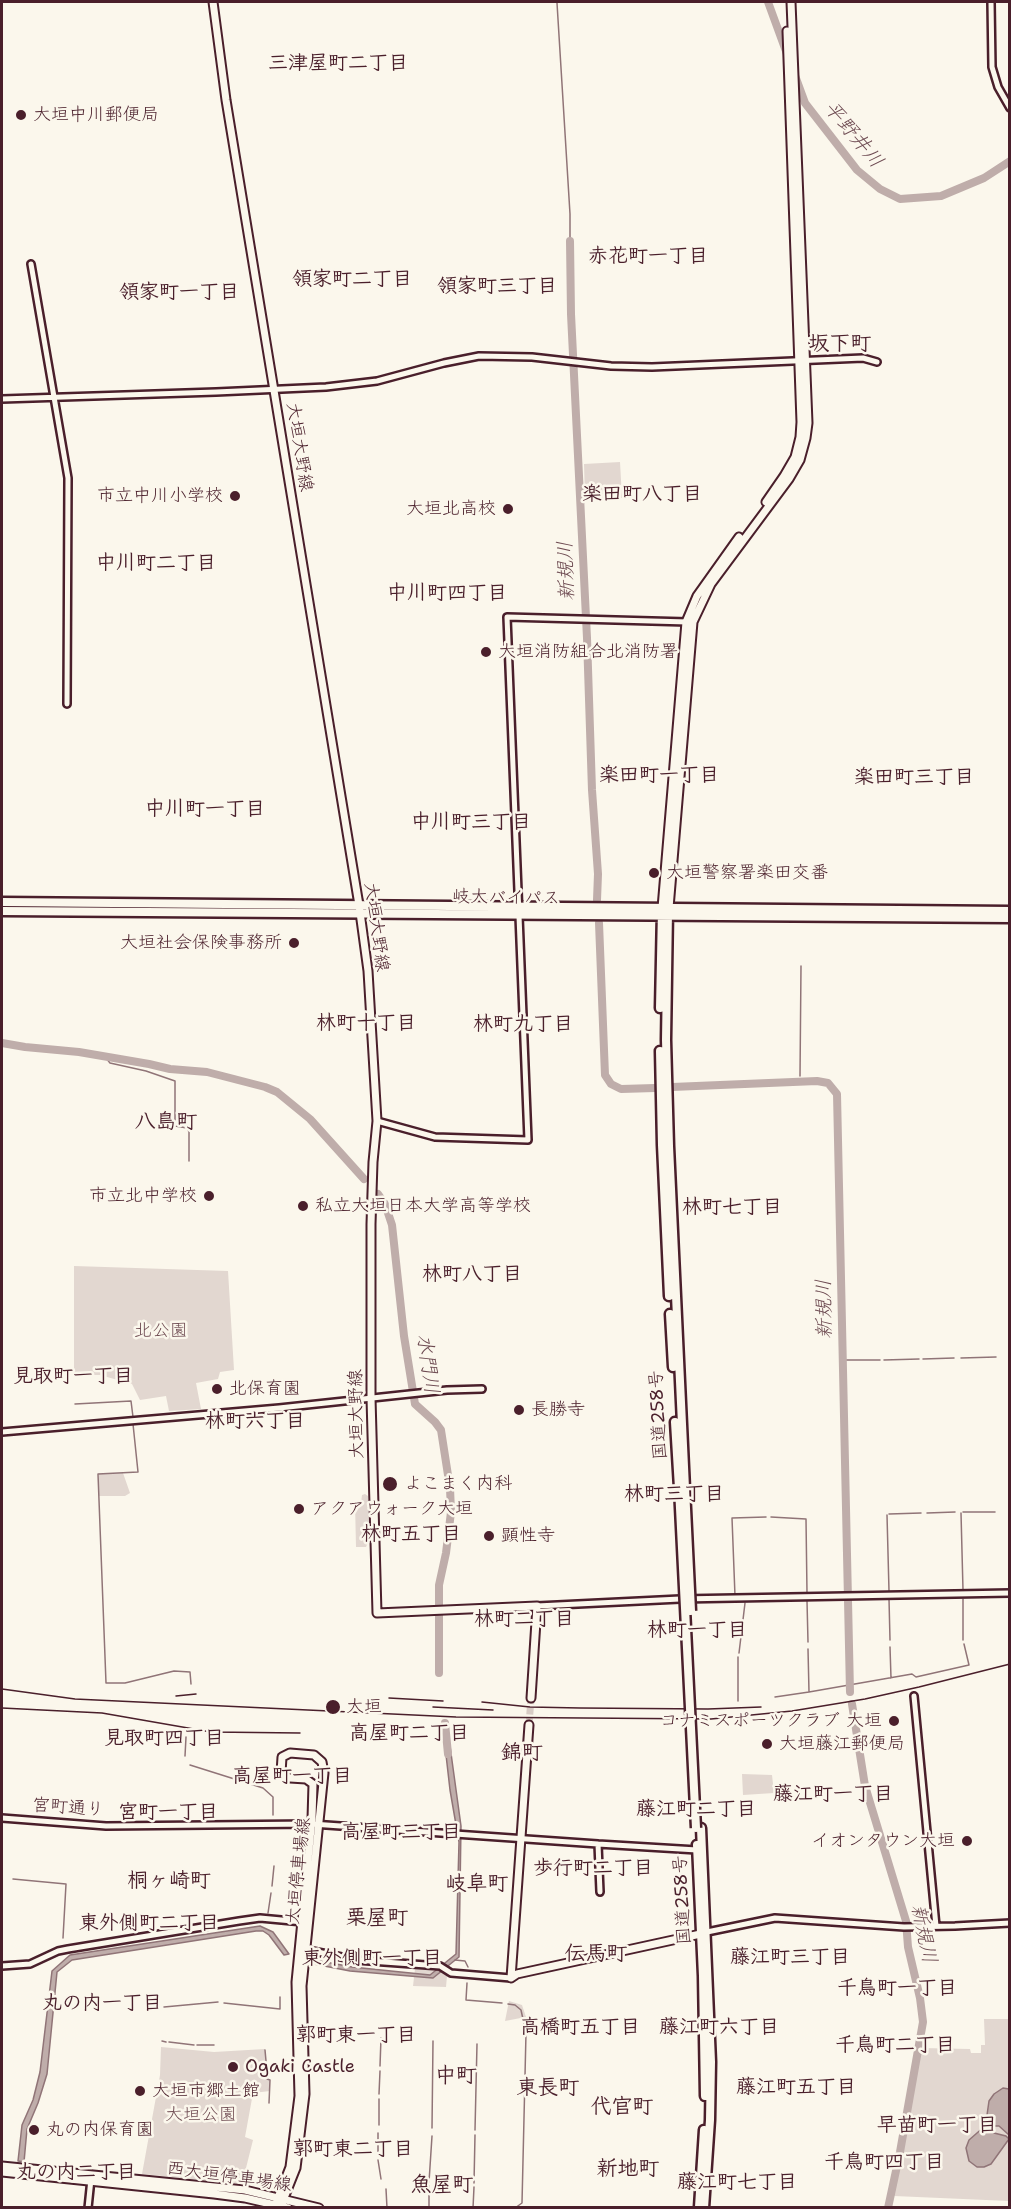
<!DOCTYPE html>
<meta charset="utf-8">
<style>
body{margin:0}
#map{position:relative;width:1011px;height:2209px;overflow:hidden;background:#fbf7ec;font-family:"Shantell Sans",sans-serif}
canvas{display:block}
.frame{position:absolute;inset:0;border:3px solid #4a1f2b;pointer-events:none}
</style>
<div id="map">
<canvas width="1011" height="2209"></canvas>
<div class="frame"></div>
</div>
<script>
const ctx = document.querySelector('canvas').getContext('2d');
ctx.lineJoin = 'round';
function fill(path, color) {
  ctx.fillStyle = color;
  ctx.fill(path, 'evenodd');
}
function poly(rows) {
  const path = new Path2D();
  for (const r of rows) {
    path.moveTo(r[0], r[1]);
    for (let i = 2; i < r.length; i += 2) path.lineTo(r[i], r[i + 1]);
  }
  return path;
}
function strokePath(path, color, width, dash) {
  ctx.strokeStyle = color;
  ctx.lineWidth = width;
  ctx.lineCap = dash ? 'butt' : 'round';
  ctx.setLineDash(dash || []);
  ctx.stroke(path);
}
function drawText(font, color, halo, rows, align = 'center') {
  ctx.font = font + ' "Shantell Sans","Klee One",sans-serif';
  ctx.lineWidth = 5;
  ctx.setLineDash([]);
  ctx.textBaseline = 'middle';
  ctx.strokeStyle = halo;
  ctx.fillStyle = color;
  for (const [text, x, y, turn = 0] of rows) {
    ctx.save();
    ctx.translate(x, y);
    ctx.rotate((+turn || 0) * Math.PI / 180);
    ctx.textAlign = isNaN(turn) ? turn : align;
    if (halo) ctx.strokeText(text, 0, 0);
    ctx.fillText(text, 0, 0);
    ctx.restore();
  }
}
const green = poly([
 [620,462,622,498,585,499,584,464],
 [74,1266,228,1271,234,1370,220,1372,218,1379,196,1383,201,1409,169,1411,166,1396,140,1400,132,1384,100,1375,74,1375],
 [123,1473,130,1493,125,1496,99,1496,99,1474],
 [365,1494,368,1496,369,1540,366,1547,356,1547,355,1503,361,1503,362,1495],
 [742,1774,772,1775,774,1793,743,1795],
 [415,1969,442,1971,447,1976,446,1987,413,1986],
 [509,2001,522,2005,526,2017,505,2021],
 [984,2019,1009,2019,1009,2201,894,2196,922,2048,970,2049,971,2053,981,2053,981,2045,985,2045],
 [161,2047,214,2052,265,2049,266,2079,270,2080,270,2091,253,2093,245,2137,253,2140,242,2184,142,2174,160,2075]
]);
const water = poly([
 [445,1746,450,1746,461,1826,459,1957,433,1978,350,1971,314,1964,315,1960,352,1967,430,1975,456,1954,459,1842,450,1790,445,1746],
 [260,1926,273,1932,289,1954,284,1955,269,1935,263,1931,256,1931,72,1960,57,1972,47,2074,38,2103,27,2129,24,2162,18,2161,22,2125,33,2100,40,2072,52,1971,70,1955,260,1926],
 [1003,2088,1009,2089,1009,2135,999,2126,990,2126,986,2122,989,2101,994,2094,1003,2088],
 [985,2126,992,2130,994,2133,1006,2136,1009,2139,991,2164,984,2167,977,2167,969,2161,966,2148,969,2140,985,2126]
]);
const stream = poly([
 [557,3,570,214,570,241],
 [106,1058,110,1063,146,1071,175,1081,175,1123],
 [800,1076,801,966],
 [800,1080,800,1081],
 [175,1126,187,1128,189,1132,189,1161],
 [961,1358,996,1357],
 [923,1359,954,1358],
 [843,1360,880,1360],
 [884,1360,919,1359],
 [75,1404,131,1401,133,1417],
 [133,1424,138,1472,98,1474,106,1683,125,1683,174,1671,190,1672,191,1684],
 [963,1512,995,1512],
 [927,1513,955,1512],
 [961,1513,963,1590],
 [889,1514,921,1513],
 [887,1515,889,1591],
 [771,1517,806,1519,807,1593],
 [735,1596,732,1518,766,1517],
 [889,1599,890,1640],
 [963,1599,963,1640],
 [807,1601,808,1642],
 [890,1647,891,1678],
 [808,1649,809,1692,912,1674,916,1677,969,1665,964,1644],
 [739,1653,745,1603],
 [775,1697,809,1692],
 [738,1701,738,1657],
 [185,1756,186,1737],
 [190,1765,263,1788,273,1797,273,1815],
 [13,1879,66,1884,63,1938],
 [272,1886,274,1866],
 [268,1913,271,1893],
 [455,1960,465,1961,468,1967],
 [467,1983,466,2000,502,2003],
 [224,2003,280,2009,280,1997],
 [508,2004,515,2005,521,2010,526,2033,522,2203,515,2208],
 [164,2007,218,2002],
 [162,2041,166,2042],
 [169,2042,194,2045],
 [197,2045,214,2045],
 [265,2050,266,2061],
 [380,2066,381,2038],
 [267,2067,267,2079,270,2080,269,2103],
 [379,2094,380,2071],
 [379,2125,379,2099],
 [432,2128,433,2041],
 [475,2130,477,2044],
 [378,2155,378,2133],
 [378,2160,381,2179],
 [429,2182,432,2136],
 [474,2183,475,2135],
 [429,2186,429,2208],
 [386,2189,387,2208],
 [473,2208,474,2187]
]);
const river = poly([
 [768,2,787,54],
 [794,73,805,103,857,170,880,189,900,199,941,196,984,178,1010,161],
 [570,241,571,314,587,638,592,790,598,874,597,900],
 [599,923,605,1075,611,1084,621,1089,655,1088],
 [2,1043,25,1047,79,1052,149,1064,170,1069,207,1072,265,1087,277,1092,310,1119,364,1179],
 [672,1087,817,1081,828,1083,837,1094,850,1692],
 [378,1194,385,1204,392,1225,404,1336,415,1404,435,1422,441,1430,450,1488,451,1512,446,1553,439,1585,439,1673],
 [852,1704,865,1786,906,1921,908,1947,920,1998,923,2022,900,2152,888,2208],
 [445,1723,448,1754]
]);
const majorTunnel = poly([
 [529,1725,531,1698]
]);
const minor = poly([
 [991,2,992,67,998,87,1010,108],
 [31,264,68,478,67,704],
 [2,399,216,392,326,387,377,381,444,363,479,356,532,357,611,366,652,367,863,358,877,362],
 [377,1121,435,1137,528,1140,507,617,688,622],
 [2,1432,279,1408,447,1390,482,1389],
 [537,1606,680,1599,1010,1593],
 [914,1696,936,1926],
 [2,1818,106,1826,312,1824,598,1844,600,1892],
 [598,1844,697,1850],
 [707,1932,775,1918,904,1927,955,1926,1010,1923],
 [303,1949,356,1960,440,1966,451,1973,511,1978],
 [2,1966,30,1964,58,1951,68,1949,239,1921,260,1918,303,1922],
 [88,2208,91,2179]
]);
const major = poly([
 [213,2,226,100,359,905,368,971,377,1121,373,1162,371,1224,371,1398,377,1613,537,1606,531,1698],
 [766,502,784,476,795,457,800,437,801,422,787,31],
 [662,908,686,622,697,596,739,537],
 [669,908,693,622,711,584,789,479,800,460,806,438,808,423,791,2],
 [529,1725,511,1978,517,1974,705,1933],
 [2,2166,245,2190,319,2208],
 [2,2172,214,2194,245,2198,288,2208],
 [274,2208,290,2167,299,2096,296,1982,312,1819,313,1784,306,1779,290,1778,285,1777,281,1773,282,1757,290,1753,314,1755,322,1762,324,1773,302,1986,305,2094,296,2168,280,2208]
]);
const highway = poly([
 [2,902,1010,911],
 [2,911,1010,918],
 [668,911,666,1040,669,1146,685,1488],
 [660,1008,662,910],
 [660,1051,662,1145,669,1296],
 [670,1314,673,1367],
 [675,1422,679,1488],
 [701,1828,711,2062,710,2120,704,2208],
 [697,1845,703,1976,705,2096],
 [699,2207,704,2130]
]);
const rail = poly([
 [2,1689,75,1699,456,1717,711,1719,792,1711,865,1699,919,1687,1010,1664],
 [176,1696,196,1694],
 [389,1698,443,1701],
 [482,1702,530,1707,580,1708,708,1709,761,1707],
 [433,1707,493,1710],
 [2,1708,102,1713,211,1732,300,1733]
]);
const highwayBridge = poly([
 [679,1488,696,1828],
 [685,1488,691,1611]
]);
const markers = [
 [21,115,6,"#4a1f2b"],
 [235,496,6,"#4a1f2b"],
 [508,509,6,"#4a1f2b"],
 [486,652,6,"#4a1f2b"],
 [654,873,6,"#4a1f2b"],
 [294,943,6,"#4a1f2b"],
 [209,1196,6,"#4a1f2b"],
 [303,1206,6,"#4a1f2b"],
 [217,1389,6,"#4a1f2b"],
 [519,1410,6,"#4a1f2b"],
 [390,1484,8,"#4a1f2b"],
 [299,1509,6,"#4a1f2b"],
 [489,1536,6,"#4a1f2b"],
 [333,1707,8,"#4a1f2b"],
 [894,1721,6,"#4a1f2b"],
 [767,1744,6,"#4a1f2b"],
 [967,1841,6,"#4a1f2b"],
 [233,2067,6,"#4a1f2b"],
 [140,2091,6,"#4a1f2b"],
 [34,2130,6,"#4a1f2b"]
];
const poiNames = [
 ["大垣中川郵便局",33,115],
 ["市立中川小学校",223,496,"right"],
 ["大垣北高校",496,509,"right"],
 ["大垣消防組合北消防署",498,652],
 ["大垣警察署楽田交番",666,873],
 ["大垣社会保険事務所",282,943,"right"],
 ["市立北中学校",197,1196,"right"],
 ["私立大垣日本大学高等学校",315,1206],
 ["北保育園",229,1389],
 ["長勝寺",531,1410],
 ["よこまく内科",404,1484],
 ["アクアウォーク大垣",311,1509],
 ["顕性寺",501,1536],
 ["大垣",346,1707],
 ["コナミスポーツクラブ 大垣",882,1721,"right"],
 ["大垣藤江郵便局",779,1744],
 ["イオンタウン大垣",955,1841,"right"],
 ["Ogaki Castle",245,2067],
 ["大垣市郷土館",152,2091],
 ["丸の内保育園",46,2130]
];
const streetNames = [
 ["大垣大野線",299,447,81],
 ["岐大バイパス",506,898,1],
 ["大垣大野線",376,927,82],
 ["大垣大野線",357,1414,-91],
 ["国道258号",659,1415,-93],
 ["宮町通り",68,1808,4],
 ["大垣停車場線",299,1871,-84],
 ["国道258号",683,1900,-93],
 ["西大垣停車場線",229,2177,8]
];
const parkNames = [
 ["北公園",161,1331],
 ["大垣公園",201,2115]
];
const neighbourhoodNames = [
 ["三津屋町二丁目",338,64],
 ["赤花町一丁目",648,257],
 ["領家町二丁目",352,280],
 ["領家町三丁目",497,287],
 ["領家町一丁目",179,293],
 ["楽田町八丁目",642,495],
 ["中川町二丁目",156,564],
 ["中川町四丁目",447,594],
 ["楽田町一丁目",659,776],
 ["楽田町三丁目",914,778],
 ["中川町一丁目",205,810],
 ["中川町三丁目",471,823],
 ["林町十丁目",366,1024],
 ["林町九丁目",523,1025],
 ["林町七丁目",732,1208],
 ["林町八丁目",472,1275],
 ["見取町一丁目",73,1377],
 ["林町六丁目",255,1422],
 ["林町三丁目",674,1495],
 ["林町五丁目",411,1535],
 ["林町二丁目",524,1620],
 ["林町一丁目",697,1631],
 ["高屋町二丁目",409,1734],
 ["見取町四丁目",164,1739],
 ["高屋町一丁目",292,1777],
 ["藤江町一丁目",833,1795],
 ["藤江町二丁目",696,1810],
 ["宮町一丁目",168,1813],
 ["高屋町三丁目",401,1833],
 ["歩行町二丁目",593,1869],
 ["東外側町二丁目",149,1924],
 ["藤江町三丁目",790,1958],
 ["東外側町一丁目",372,1959],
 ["千鳥町一丁目",897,1989],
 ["丸の内一丁目",102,2004],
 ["高橋町五丁目",580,2028],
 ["藤江町六丁目",719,2028],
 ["郭町東一丁目",356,2036],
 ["千鳥町二丁目",895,2046],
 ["藤江町五丁目",796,2088],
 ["早苗町一丁目",937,2126],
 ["郭町東二丁目",353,2150],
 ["千鳥町四丁目",884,2163],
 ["丸の内二丁目",76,2173],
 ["藤江町七丁目",737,2183]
];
const waterNames = [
 ["平野井川",853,135,50],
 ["新規川",567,571,-92],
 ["新規川",825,1309,-91],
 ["水門川",427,1364,82],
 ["新規川",923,1934,78]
];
const quarterNames = [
 ["坂下町",840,345],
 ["八島町",166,1123],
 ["錦町",522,1754],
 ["桐ヶ崎町",169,1882],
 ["岐阜町",477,1885],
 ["栗屋町",377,1919],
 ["伝馬町",596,1955],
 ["中町",456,2077],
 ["東長町",548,2089],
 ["代官町",622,2108],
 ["新地町",628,2170],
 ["魚屋町",442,2186]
];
fill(green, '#e2d7d0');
fill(water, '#bfadaa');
strokePath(water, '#907477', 1.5);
strokePath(stream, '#907477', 1.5);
strokePath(river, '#bfadaa', 8);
strokePath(majorTunnel, '#d8ccc5', 7, [7, 3.5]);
strokePath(minor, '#4a1f2b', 10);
strokePath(major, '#4a1f2b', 11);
strokePath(highway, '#4a1f2b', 13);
strokePath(minor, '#fbf7ec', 5);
strokePath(major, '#fbf7ec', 7);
strokePath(highway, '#fbf7ec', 8);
strokePath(rail, '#4a1f2b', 1.5);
strokePath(highwayBridge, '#4a1f2b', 13, []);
strokePath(highwayBridge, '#fbf7ec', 8);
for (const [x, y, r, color] of markers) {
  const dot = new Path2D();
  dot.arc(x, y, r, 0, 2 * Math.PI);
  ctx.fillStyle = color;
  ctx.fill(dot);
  strokePath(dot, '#fbf7ec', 2);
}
drawText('18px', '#4a1f2b', '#fbf7ec', poiNames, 'left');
drawText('18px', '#4a1f2b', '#fbf7ec', streetNames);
drawText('18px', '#704d54', '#fbf7ec', parkNames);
drawText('bold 20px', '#4a1f2b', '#fbf7ec', neighbourhoodNames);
drawText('italic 20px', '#6d4a51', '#fbf7ec', waterNames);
drawText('bold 21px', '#4a1f2b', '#fbf7ec', quarterNames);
</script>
